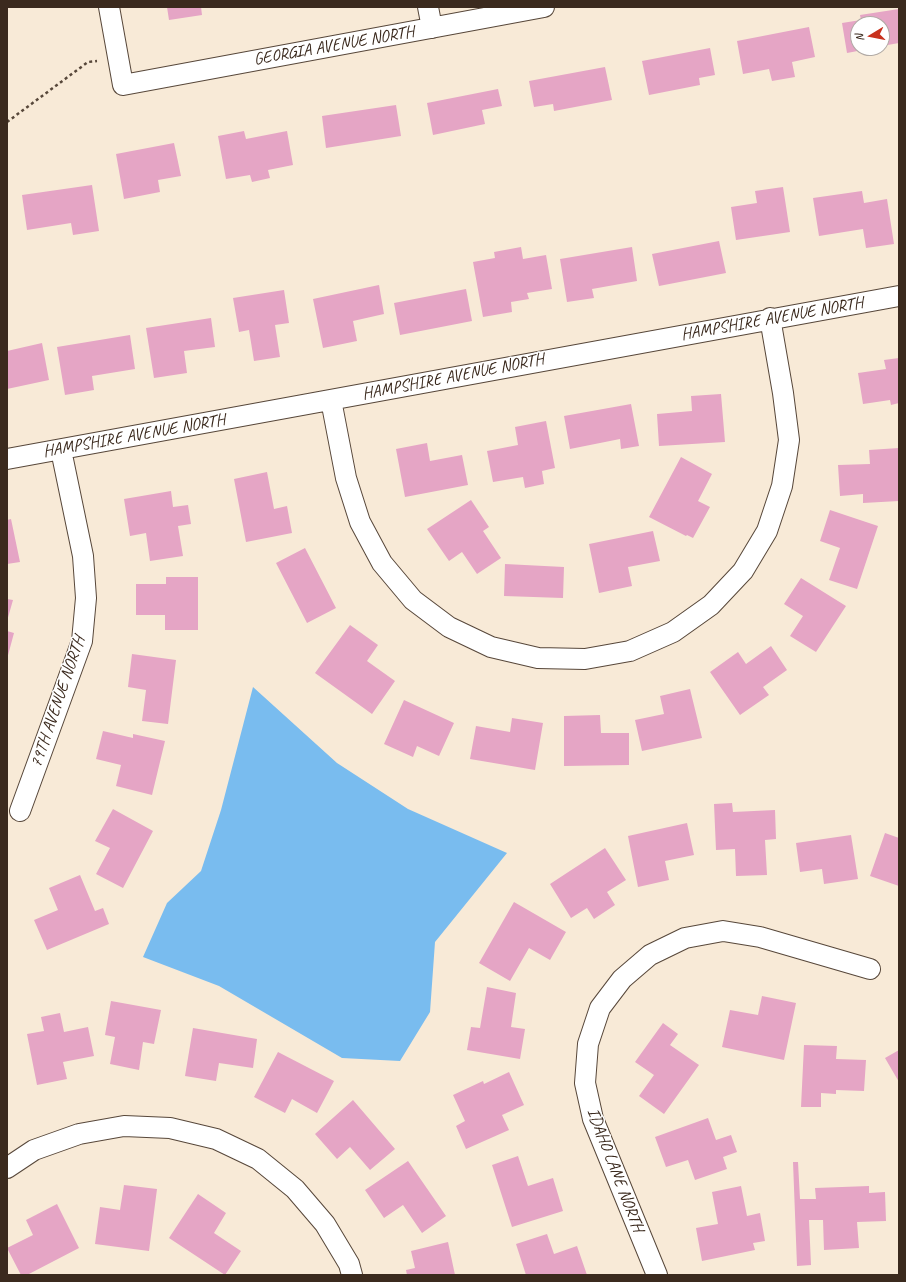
<!DOCTYPE html>
<style>
body{margin:0}
#map{position:relative;width:906px;height:1282px;overflow:hidden;background:#f8ead7;font-family:Caveat,sans-serif}
canvas{display:block}
.frame{position:absolute;inset:0;border:8px solid #3b2a1e;pointer-events:none}
.north{position:absolute;left:850px;top:16px;width:40px;height:40px;box-sizing:border-box;background:#fff;border:1px solid #b1aaa5;border-radius:50%;rotate:260deg;font-size:11px;font-weight:700;line-height:16px;text-align:center;color:#3b2a1e}
.north::after{content:'';display:block;margin:auto;width:14px;height:18px;background:#c8321e;clip-path:polygon(50% 0,100% 100%,50% 72%,0 100%)}
</style>
<div id="map">
<canvas width="906" height="1282"></canvas>
<div class="frame"></div>
<div class="north">N</div>
</div>
<script>
const ctx = document.querySelector('canvas').getContext('2d');
ctx.lineJoin = 'round';
function fill(path, color) {
  ctx.fillStyle = color;
  ctx.fill(path, 'evenodd');
}
function poly(rows) {
  const path = new Path2D();
  for (const r of rows) {
    path.moveTo(r[0], r[1]);
    for (let i = 2; i < r.length; i += 2) path.lineTo(r[i], r[i + 1]);
  }
  return path;
}
function strokePath(path, color, width, dash) {
  ctx.strokeStyle = color;
  ctx.lineWidth = width;
  ctx.lineCap = dash ? 'butt' : 'round';
  ctx.setLineDash(dash || []);
  ctx.stroke(path);
}
function drawText(font, color, halo, rows, align = 'center') {
  ctx.font = font + ' Caveat,sans-serif';
  ctx.lineWidth = 3;
  ctx.setLineDash([]);
  ctx.textBaseline = 'middle';
  ctx.strokeStyle = halo;
  ctx.fillStyle = color;
  for (const [text, x, y, turn = 0] of rows) {
    ctx.save();
    ctx.translate(x, y);
    ctx.rotate((+turn || 0) * Math.PI / 180);
    ctx.textAlign = isNaN(turn) ? turn : align;
    if (halo) ctx.strokeText(text, 0, 0);
    ctx.fillText(text, 0, 0);
    ctx.restore();
  }
}
const water = poly([
 [253,687,337,763,408,809,507,853,435,942,430,1012,400,1061,342,1058,219,986,143,957,167,903,201,871,221,810]
]);
const building = poly([
 [167,7,201,7,202,15,169,20],
 [899,9,899,43,882,46,882,24,858,24,858,48,868,49,847,53,842,23,861,20,860,15],
 [809,27,815,57,792,62,795,77,772,81,769,69,743,74,737,41],
 [710,48,715,75,699,78,700,85,649,95,642,61],
 [605,67,612,100,554,111,553,104,534,107,529,81],
 [498,89,502,106,482,110,485,124,433,135,427,103],
 [396,105,401,136,326,148,322,116],
 [244,131,246,139,287,131,293,165,268,170,270,178,252,182,250,175,226,179,218,136],
 [174,143,181,176,158,180,160,192,124,199,116,154],
 [92,185,99,231,73,235,71,223,27,230,22,195],
 [783,187,790,232,736,240,731,207,757,203,755,191],
 [862,191,864,203,887,199,894,244,866,248,863,229,819,236,813,198],
 [719,241,726,273,659,286,652,254],
 [521,247,523,259,546,255,552,289,527,293,529,299,511,302,512,312,483,317,473,262,495,258,494,252],
 [632,247,637,281,592,289,594,298,567,302,560,259],
 [379,285,384,314,353,321,357,341,323,348,313,299],
 [466,289,472,321,400,335,394,303],
 [284,290,289,323,275,325,280,357,254,361,249,330,239,332,233,298],
 [211,318,215,347,184,351,187,373,154,378,146,328],
 [130,335,135,369,92,376,94,390,65,395,57,347],
 [42,343,49,380,7,389,7,351],
 [899,358,899,403,891,405,890,400,863,404,858,373,886,369,884,360],
 [721,394,725,442,659,446,657,414,692,411,691,396],
 [631,404,639,446,621,449,620,439,570,449,564,416],
 [546,421,555,468,542,471,544,484,525,488,523,477,493,482,487,451,518,445,515,427],
 [427,443,430,461,462,455,468,485,405,497,396,449],
 [899,448,899,501,863,503,863,494,840,496,838,465,870,464,869,450],
 [681,457,712,474,698,501,710,507,693,538,687,535,686,536,649,517],
 [267,472,274,509,287,506,292,533,246,542,234,479],
 [171,491,173,507,188,505,191,524,178,526,183,556,150,561,146,533,130,536,124,499],
 [471,500,489,527,483,531,501,558,477,574,462,552,449,561,427,529],
 [830,510,878,526,857,589,829,580,840,548,820,541],
 [11,519,20,562,7,564,7,520],
 [653,531,660,561,628,567,632,586,599,593,589,544],
 [305,548,336,608,307,623,276,563],
 [505,564,564,567,563,598,504,596],
 [166,577,198,577,198,630,165,630,165,615,136,615,136,584,166,584],
 [801,578,846,606,816,652,790,636,803,616,784,604],
 [7,599,13,600,7,621],
 [350,625,378,645,367,661,395,681,372,714,315,673],
 [7,631,14,633,7,659],
 [771,646,787,670,763,687,769,695,740,715,710,672,738,652,746,664],
 [132,654,176,660,168,724,142,721,146,690,128,687],
 [690,689,702,738,642,751,635,720,664,714,660,696],
 [404,700,454,723,439,756,417,746,413,757,384,744],
 [600,715,601,733,629,733,629,765,564,766,564,716],
 [512,718,543,723,535,770,470,759,476,726,510,732],
 [103,731,133,738,133,734,165,741,152,795,116,786,121,765,96,759],
 [732,803,733,812,775,810,776,839,765,840,767,875,736,876,735,849,716,850,714,804],
 [113,809,153,831,123,888,96,874,110,848,95,841],
 [687,823,694,855,665,861,669,880,638,887,628,836],
 [885,833,899,838,899,886,870,876],
 [851,835,858,879,824,884,822,869,800,872,796,843],
 [605,848,626,880,607,892,615,905,594,919,587,908,571,918,550,884],
 [80,875,95,911,103,908,109,924,47,950,34,920,58,910,49,888],
 [514,902,566,932,550,960,529,948,510,981,479,963],
 [487,987,516,993,511,1027,525,1029,520,1059,467,1050,471,1027,480,1028],
 [762,996,796,1003,784,1060,722,1047,730,1010,758,1015],
 [111,1001,161,1010,154,1044,143,1042,139,1070,110,1064,115,1037,105,1035],
 [60,1013,64,1032,88,1027,94,1056,63,1062,67,1079,37,1085,27,1034,44,1031,41,1017],
 [663,1023,678,1034,670,1045,699,1065,664,1114,639,1096,654,1075,635,1062],
 [193,1028,257,1039,253,1068,219,1063,216,1081,185,1076],
 [804,1045,837,1046,836,1059,866,1060,864,1091,836,1090,836,1094,821,1093,821,1107,801,1107],
 [899,1050,899,1082,885,1058],
 [278,1052,334,1081,317,1113,292,1099,285,1113,254,1097],
 [509,1072,524,1105,502,1115,509,1130,466,1149,456,1126,465,1121,453,1095,483,1081,484,1084],
 [353,1100,395,1149,370,1170,350,1147,337,1159,315,1134],
 [708,1118,716,1140,731,1135,737,1152,723,1157,727,1169,695,1180,688,1160,666,1167,655,1137],
 [518,1156,528,1186,553,1178,563,1211,512,1227,492,1165],
 [408,1161,446,1216,422,1233,403,1205,384,1218,365,1190],
 [793,1162,798,1162,800,1199,816,1199,815,1188,869,1186,869,1193,885,1192,886,1221,857,1222,859,1248,824,1250,823,1220,809,1220,811,1265,797,1266],
 [124,1185,157,1189,149,1251,95,1244,100,1207,120,1210],
 [741,1186,747,1216,760,1213,765,1241,753,1243,755,1250,702,1261,696,1228,718,1224,712,1192],
 [198,1194,226,1213,214,1233,241,1251,225,1275,169,1238],
 [57,1204,79,1248,27,1275,21,1275,7,1248,33,1235,26,1220],
 [547,1234,554,1254,577,1246,587,1275,526,1275,516,1244],
 [448,1242,455,1275,407,1275,406,1270,415,1268,411,1251]
]);
const path = poly([
 [7,122,88,62,97,61]
]);
const street = poly([
 [109,7,123,85,544,7],
 [428,7,432,28],
 [331,400,346,478,360,522,382,563,413,600,449,627,491,647,538,658,585,659,630,651,673,632,711,605,743,571,767,531,782,486,789,440,783,393,770,318],
 [7,459,899,296],
 [20,811,82,641,86,598,83,556,61,450],
 [7,1168,34,1150,79,1134,124,1126,170,1128,216,1139,258,1159,295,1189,325,1224,349,1264,352,1275],
 [657,1275,593,1119,585,1083,588,1044,600,1008,622,979,650,955,685,938,723,931,760,937,870,969]
]);
const streetNames = [
 ["GEORGIA AVENUE NORTH",334,46,-10],
 ["HAMPSHIRE AVENUE NORTH",772,319,-10],
 ["HAMPSHIRE AVENUE NORTH",453,377,-11],
 ["HAMPSHIRE AVENUE NORTH",134,436,-10],
 ["79TH AVENUE NORTH",58,702,-71],
 ["IDAHO LANE NORTH",615,1170,69]
];
fill(water, '#79bcef');
fill(building, '#e5a5c5');
strokePath(street, '#57473a', 22);
strokePath(path, '#57473a', 2.5, [3, 3]);
strokePath(street, '#fff', 20);
drawText('17px', '#3b2a1e', '#fff', streetNames);
</script>
